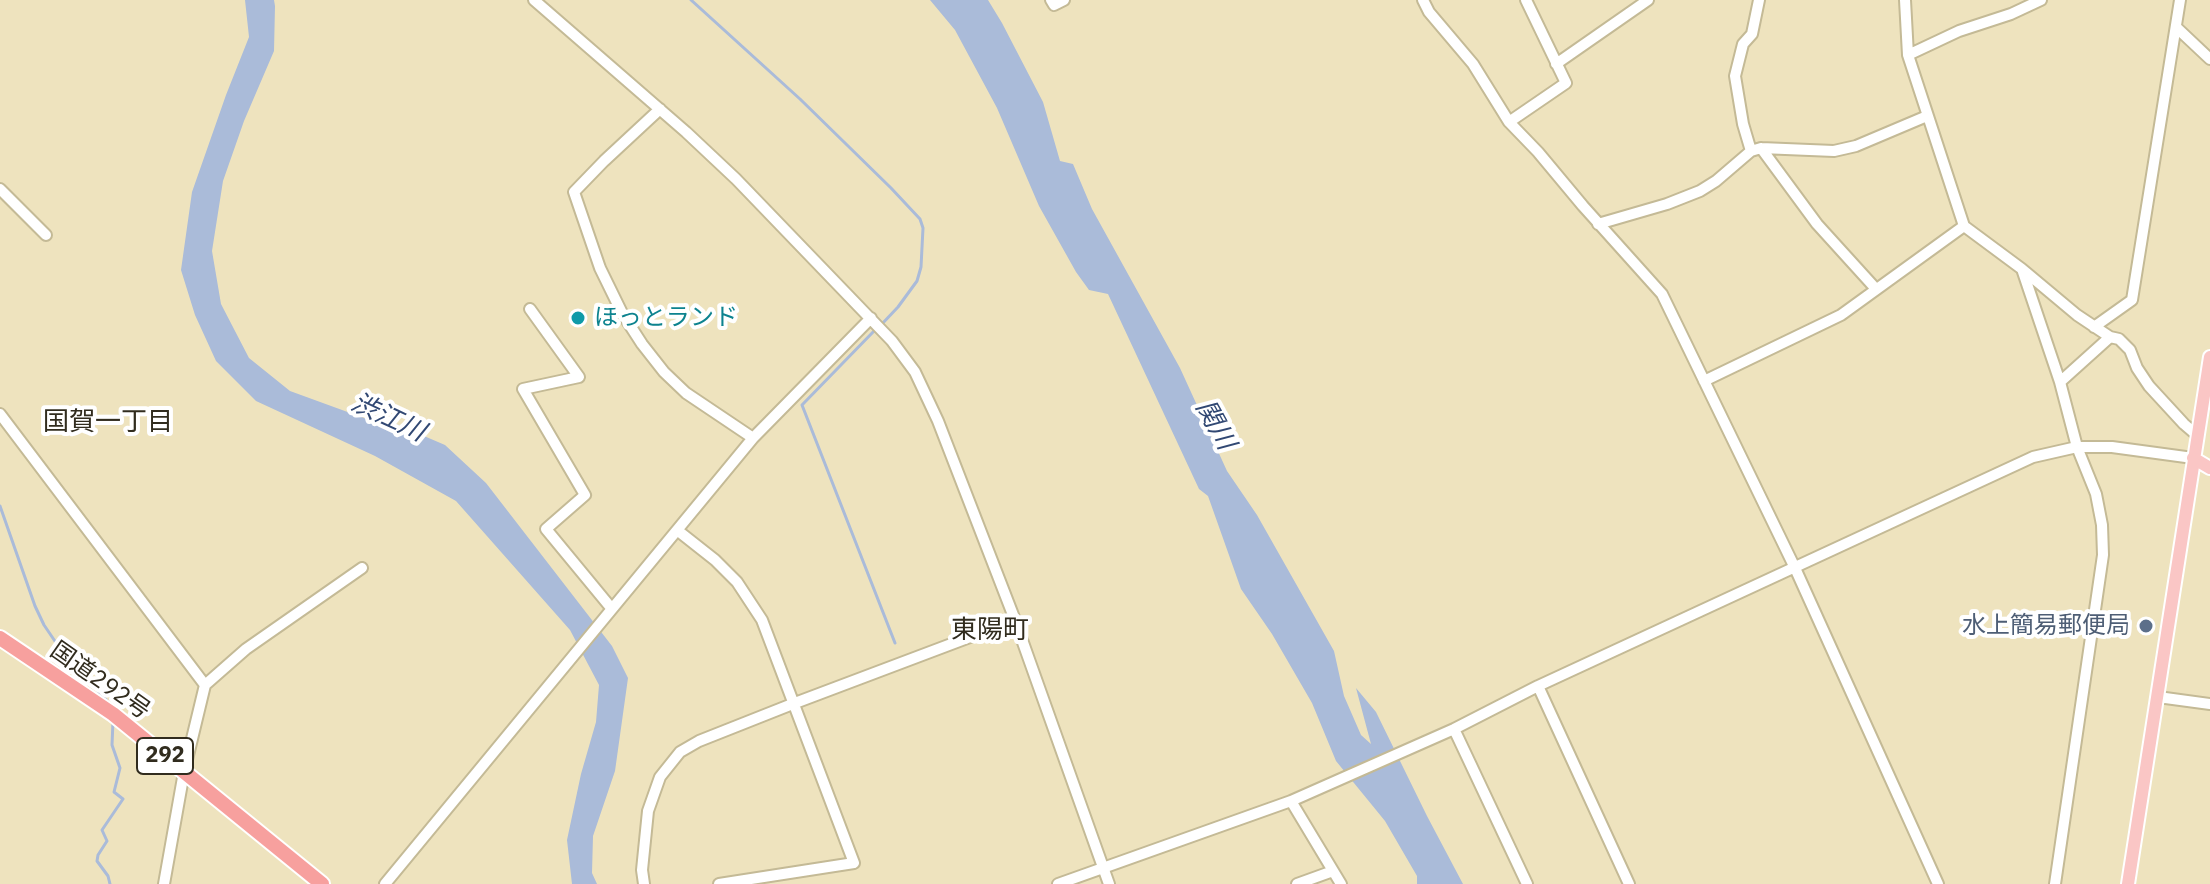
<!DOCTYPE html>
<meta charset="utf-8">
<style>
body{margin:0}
canvas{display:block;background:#eee3be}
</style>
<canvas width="2210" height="884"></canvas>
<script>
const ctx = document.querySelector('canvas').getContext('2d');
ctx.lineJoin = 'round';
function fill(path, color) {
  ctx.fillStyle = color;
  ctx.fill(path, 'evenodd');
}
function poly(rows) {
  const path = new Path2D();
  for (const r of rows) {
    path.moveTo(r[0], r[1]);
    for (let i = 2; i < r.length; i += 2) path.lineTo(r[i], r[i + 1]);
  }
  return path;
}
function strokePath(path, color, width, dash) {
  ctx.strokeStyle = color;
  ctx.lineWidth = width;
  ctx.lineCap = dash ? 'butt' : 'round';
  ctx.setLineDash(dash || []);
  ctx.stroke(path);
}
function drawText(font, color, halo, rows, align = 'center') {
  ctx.font = font + ' "IBM Plex Sans","Noto Sans JP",sans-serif';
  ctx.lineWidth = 8;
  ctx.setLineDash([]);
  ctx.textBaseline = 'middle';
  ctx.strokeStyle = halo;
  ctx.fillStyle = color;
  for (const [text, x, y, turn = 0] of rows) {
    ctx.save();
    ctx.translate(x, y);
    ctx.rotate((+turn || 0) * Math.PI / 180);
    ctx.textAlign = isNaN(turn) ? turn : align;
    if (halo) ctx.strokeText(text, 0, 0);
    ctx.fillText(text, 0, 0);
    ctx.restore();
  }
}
const water = poly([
 [245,0,274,0,275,6,274,51,244,121,223,181,212,251,221,304,249,358,290,391,364,418,396,424,445,445,486,483,612,646,628,678,615,771,593,836,592,873,597,884,572,884,567,840,581,774,596,722,599,685,570,630,456,501,375,456,256,401,216,361,195,315,181,270,192,192,226,95,249,37],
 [930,0,988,0,1002,23,1043,102,1060,161,1073,164,1092,209,1180,368,1227,471,1257,515,1334,651,1344,696,1361,735,1371,744,1356,688,1376,712,1427,816,1463,884,1417,884,1417,876,1385,821,1336,761,1312,703,1272,634,1241,589,1208,496,1199,489,1108,294,1089,290,1076,272,1039,206,997,108,955,30]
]);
const stream = poly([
 [691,0,800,99,891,188,920,219,923,228,921,267,917,281,898,307,881,325],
 [875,330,802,405,895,643],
 [0,506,35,606,44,625,65,656,112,706],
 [110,884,108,876,97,861,98,855,107,841,102,830,123,799,114,792,120,768,112,745,113,721]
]);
const minor = poly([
 [534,0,686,132,736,179,892,341,915,372,938,421,1015,620,1109,884],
 [1051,0,1054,5,1064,0],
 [1423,0,1429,12,1473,64,1509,122,1538,152,1583,206,1662,294,1795,568,1938,884],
 [1905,0,1908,55,1964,226,2022,269,2077,315,2110,337,2119,339,2130,350,2137,368,2149,386,2184,424,2198,436],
 [2177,28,2210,59],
 [1908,55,1959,31,2011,14,2041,0],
 [1556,64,1648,0],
 [660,109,604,161,574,192,600,268,622,313,642,344,664,372,686,393,753,438],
 [1509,122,1566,83,1526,0],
 [1761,148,1817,224,1876,289],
 [1751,151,1743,124,1735,76,1743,44,1752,34,1759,0],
 [0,189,46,235],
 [1598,224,1667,204,1700,191,1716,181,1751,151,1761,148,1834,151,1856,146,1927,116],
 [2022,269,2060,382,2077,447,2096,494,2102,525,2103,555,2055,884],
 [530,309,579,377,523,389,585,495,546,529,612,609],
 [2094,327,2132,300,2180,0],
 [1704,381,1841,315,1964,226],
 [2060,382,2110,337],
 [0,414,205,685],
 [677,530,715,560,737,582,762,620,854,863,719,884],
 [1538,686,1629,884],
 [2158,697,2210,704],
 [1454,729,1527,884],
 [1291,801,1341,884],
 [164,884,184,772,205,685,246,649,362,568],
 [385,884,753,438,871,318],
 [644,884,642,870,648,811,660,777,680,752,699,741,795,703,1015,620],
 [1058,884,1291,801,1454,729,1538,686,2033,457,2077,447,2112,447,2193,458],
 [1297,884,1333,871]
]);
const major = poly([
 [2193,458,2210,468],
 [2128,884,2210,357]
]);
const highway = poly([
 [0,638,113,714,322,884]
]);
const markers = [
 [578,318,8,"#0f9aa8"],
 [2146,626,8,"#5c6f8a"]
];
const shields = [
 [165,756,56]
];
const shieldNames = [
 ["292",165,756]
];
const cultureNames = [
 ["ほっとランド",594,318]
];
const serviceNames = [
 ["水上簡易郵便局",2130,626]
];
const streetNames = [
 ["国道292号",100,681,35]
];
const waterNames = [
 ["渋江川",388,418,25],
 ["関川",1215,425,61]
];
const neighbourhoodNames = [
 ["国賀一丁目",108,422],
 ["東陽町",990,630]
];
fill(water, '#aabbd9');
strokePath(stream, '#aabbd9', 3);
strokePath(minor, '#c4ba96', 14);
strokePath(major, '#fff', 16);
strokePath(highway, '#fff', 18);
strokePath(minor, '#fff', 10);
strokePath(major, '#fac6c5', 12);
strokePath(highway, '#f7a09e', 14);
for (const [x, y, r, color] of markers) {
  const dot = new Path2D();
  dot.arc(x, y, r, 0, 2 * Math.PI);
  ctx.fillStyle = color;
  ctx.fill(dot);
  strokePath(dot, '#fff', 3);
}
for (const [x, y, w] of shields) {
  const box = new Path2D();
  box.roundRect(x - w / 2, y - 18, w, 36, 6);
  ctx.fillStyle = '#fff';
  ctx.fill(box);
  strokePath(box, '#312c1e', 2);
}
drawText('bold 22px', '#312c1e', null, shieldNames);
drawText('24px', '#0d838f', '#fff', cultureNames, 'left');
drawText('24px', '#4e5e75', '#fff', serviceNames, 'right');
drawText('24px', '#312c1e', '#fff', streetNames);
drawText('italic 26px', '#314873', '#fff', waterNames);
drawText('26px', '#312c1e', '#fff', neighbourhoodNames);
</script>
